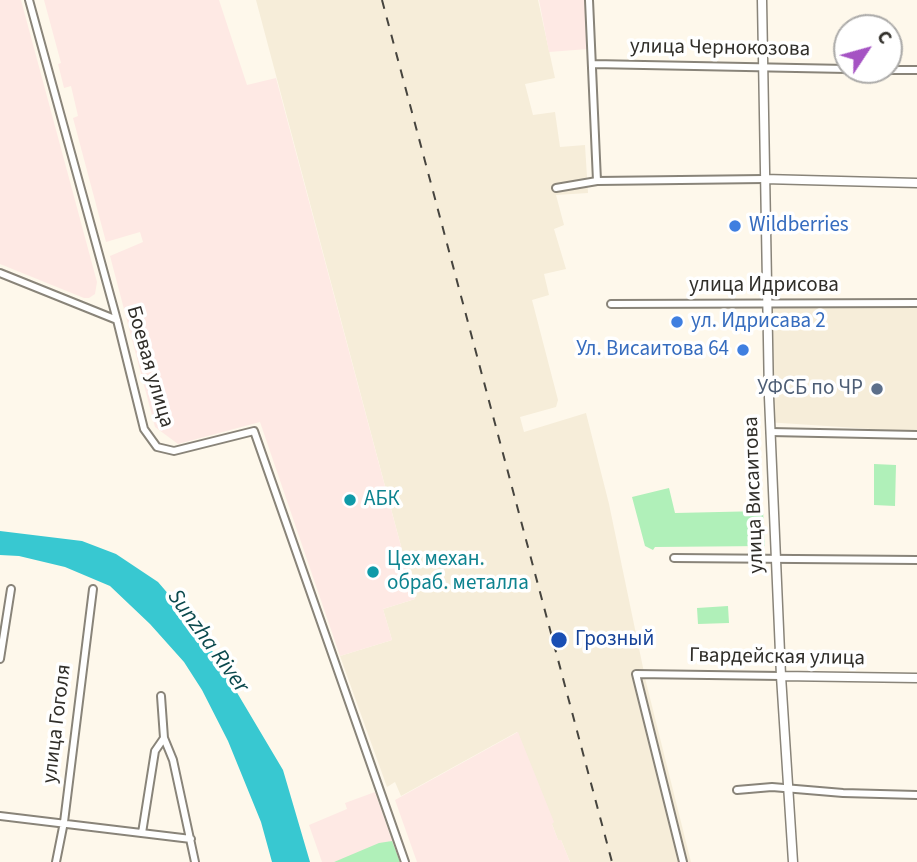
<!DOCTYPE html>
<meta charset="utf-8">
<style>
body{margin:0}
#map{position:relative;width:917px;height:862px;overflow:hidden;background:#fef8eb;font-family:"Source Sans 3",sans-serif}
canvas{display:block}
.north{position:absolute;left:833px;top:14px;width:70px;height:70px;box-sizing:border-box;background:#fff;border:2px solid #acaba9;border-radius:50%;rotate:54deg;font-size:19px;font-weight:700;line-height:28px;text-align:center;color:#302e29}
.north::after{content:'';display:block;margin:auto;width:24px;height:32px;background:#a553c3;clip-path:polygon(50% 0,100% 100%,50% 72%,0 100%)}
</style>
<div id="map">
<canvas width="917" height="862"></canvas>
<div class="north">С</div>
</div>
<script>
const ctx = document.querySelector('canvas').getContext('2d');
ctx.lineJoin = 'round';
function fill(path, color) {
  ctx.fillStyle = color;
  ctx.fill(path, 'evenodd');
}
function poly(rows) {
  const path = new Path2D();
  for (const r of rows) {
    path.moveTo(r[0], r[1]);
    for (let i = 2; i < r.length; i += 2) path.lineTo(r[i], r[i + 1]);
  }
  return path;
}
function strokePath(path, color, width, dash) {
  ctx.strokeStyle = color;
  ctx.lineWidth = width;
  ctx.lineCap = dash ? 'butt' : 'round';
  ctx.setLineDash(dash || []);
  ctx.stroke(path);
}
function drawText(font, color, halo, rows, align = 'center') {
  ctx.font = font + ' "Source Sans 3",sans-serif';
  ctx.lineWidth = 7;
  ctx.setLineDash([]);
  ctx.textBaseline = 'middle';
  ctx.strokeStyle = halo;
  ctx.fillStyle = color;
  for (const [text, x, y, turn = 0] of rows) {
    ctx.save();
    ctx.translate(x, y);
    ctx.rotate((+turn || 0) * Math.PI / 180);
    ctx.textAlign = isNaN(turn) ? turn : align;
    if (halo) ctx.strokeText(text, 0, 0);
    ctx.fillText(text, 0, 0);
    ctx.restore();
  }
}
const built = poly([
 [256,0,538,0,555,78,525,84,533,115,555,112,560,147,585,145,588,193,556,195,564,225,554,229,566,269,544,274,549,295,532,300,558,400,556,407,520,417,524,432,586,413,609,504,646,682,691,862,570,862,561,840,558,840,517,732,401,796,395,782,387,787,340,656,392,640,383,609,415,599],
 [762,302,917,303,917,432,766,422]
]);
const industrial = poly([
 [0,0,21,0,97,282,95,294,89,298,84,298,0,264],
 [44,0,219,0,247,85,276,78,415,599,383,609,392,640,340,656,260,422,178,444,155,427,110,256,143,242,140,232,106,242,73,118,78,116,71,86,64,88,58,64,61,63],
 [539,0,585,0,588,49,549,52],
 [518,732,554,822,552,824,558,840,561,840,570,862,417,862,395,800],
 [375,792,392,841,334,862,322,862,309,825,347,809,345,803]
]);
const green = poly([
 [874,464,896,465,895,506,874,505],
 [669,488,675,513,763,511,765,546,655,547,653,550,645,546,632,497],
 [728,606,729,623,698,624,697,608],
 [392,841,400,862,334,862,379,843]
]);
const water = poly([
 [0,531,82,541,116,554,158,582,201,632,283,770,310,862,272,862,261,822,228,741,202,690,184,662,150,624,110,586,65,567,19,556,0,555]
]);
const street = poly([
 [29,0,117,320,144,429,157,447,174,451,254,431,405,862],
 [589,0,597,181],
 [593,64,847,69],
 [889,70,917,70],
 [556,188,597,181,764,179],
 [0,273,117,320],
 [611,304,917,303],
 [770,432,917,435],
 [674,558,917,560],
 [0,659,11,589],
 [161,696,164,738,173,760,195,862],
 [737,790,772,787,843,793,917,795],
 [0,816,191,839],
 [142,833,155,751,164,738],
 [56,862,64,822,93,589],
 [683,862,636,674,781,676]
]);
const secondary = poly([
 [762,0,769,397,781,676,793,862],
 [764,179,917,183],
 [781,676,917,678]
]);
const rail = poly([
 [382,0,612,862]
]);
const markers = [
 [735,226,7,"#3f7fe0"],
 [677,322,7,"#3f7fe0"],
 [743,350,7,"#3f7fe0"],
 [877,389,7,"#5c6f8a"],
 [350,500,7,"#0f9aa8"],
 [373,572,7,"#0f9aa8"],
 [559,640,9,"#1a4fb4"]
];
const streetNames = [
 ["улица Чернокозова",720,49,1],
 ["улица Идрисова",764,286],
 ["Боевая улица",149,367,74],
 ["улица Висаитова",755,495,-92],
 ["Гвардейская улица",777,658,1],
 ["улица Гоголя",58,724,-83]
];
const shopNames = [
 ["Wildberries",749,226],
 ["ул. Идрисава 2",691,322],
 ["Ул. Висаитова 64",729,350,"right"]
];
const serviceNames = [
 ["УФСБ по ЧР",863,389]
];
const cultureNames = [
 ["АБК",364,500],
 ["Цех механ.",387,560],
 ["обраб. металла",387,584]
];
const transitNames = [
 ["Грозный",575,640]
];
const waterNames = [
 ["Sunzha River",207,642,54]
];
fill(built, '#f6edd9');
fill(industrial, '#fee9e4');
fill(green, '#b0f0b9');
fill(water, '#38c8d1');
strokePath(street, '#898479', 10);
strokePath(secondary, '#898479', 11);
strokePath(street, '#fff', 6);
strokePath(secondary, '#fff', 8);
strokePath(rail, '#46443e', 2, [9, 9]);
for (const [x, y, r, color] of markers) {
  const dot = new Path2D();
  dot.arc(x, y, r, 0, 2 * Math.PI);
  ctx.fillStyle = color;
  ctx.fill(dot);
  strokePath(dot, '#fff', 2.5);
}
drawText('21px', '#302e29', '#fff', streetNames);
drawText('21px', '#366cbe', '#fff', shopNames, 'left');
drawText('21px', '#4e5e75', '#fff', serviceNames, 'right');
drawText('21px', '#0d838f', '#fff', cultureNames, 'left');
drawText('21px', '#164399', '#fff', transitNames, 'left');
drawText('italic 23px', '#0a494d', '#fff', waterNames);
</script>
